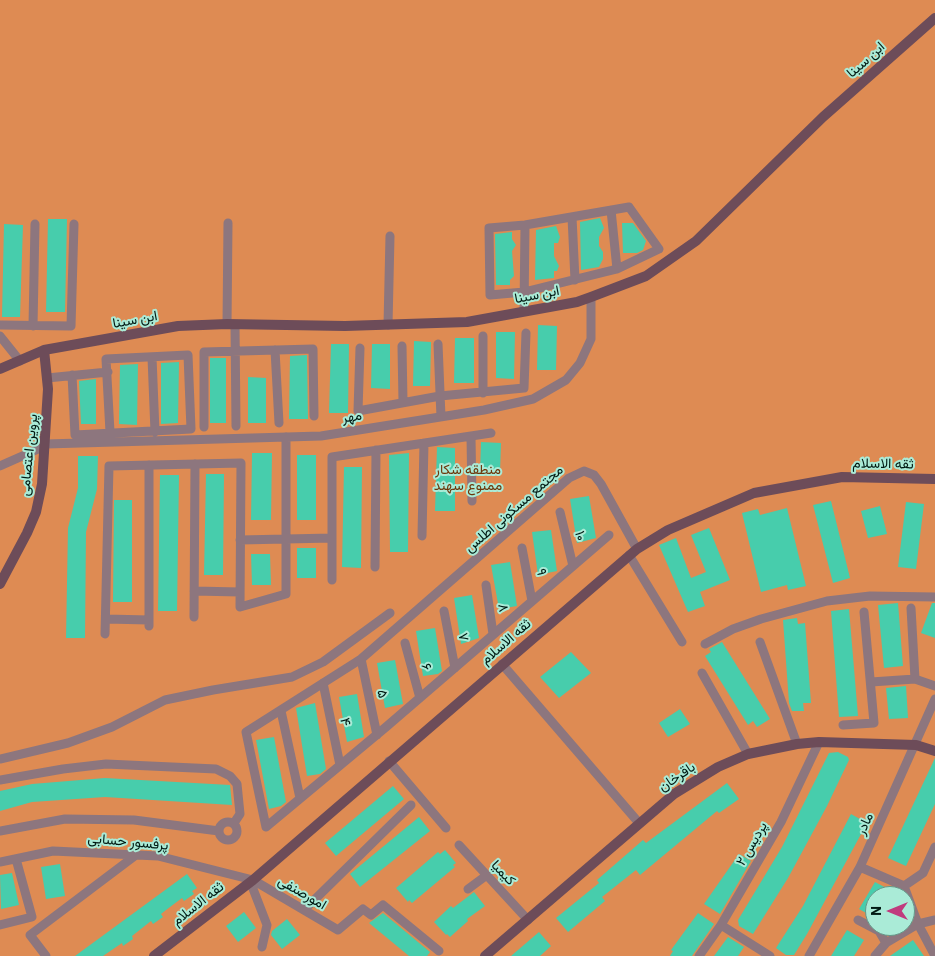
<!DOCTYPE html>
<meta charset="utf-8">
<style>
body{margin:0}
#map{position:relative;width:935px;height:956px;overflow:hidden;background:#9ddeca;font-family:"IBM Plex Sans",sans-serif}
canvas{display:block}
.north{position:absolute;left:865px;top:886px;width:50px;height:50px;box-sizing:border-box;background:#aaebd7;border:1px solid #669789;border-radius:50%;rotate:270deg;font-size:14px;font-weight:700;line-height:20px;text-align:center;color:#011a13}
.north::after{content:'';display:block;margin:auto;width:18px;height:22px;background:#c03b7e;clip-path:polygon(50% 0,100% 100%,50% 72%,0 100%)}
</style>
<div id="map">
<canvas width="935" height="956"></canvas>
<div class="north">N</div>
</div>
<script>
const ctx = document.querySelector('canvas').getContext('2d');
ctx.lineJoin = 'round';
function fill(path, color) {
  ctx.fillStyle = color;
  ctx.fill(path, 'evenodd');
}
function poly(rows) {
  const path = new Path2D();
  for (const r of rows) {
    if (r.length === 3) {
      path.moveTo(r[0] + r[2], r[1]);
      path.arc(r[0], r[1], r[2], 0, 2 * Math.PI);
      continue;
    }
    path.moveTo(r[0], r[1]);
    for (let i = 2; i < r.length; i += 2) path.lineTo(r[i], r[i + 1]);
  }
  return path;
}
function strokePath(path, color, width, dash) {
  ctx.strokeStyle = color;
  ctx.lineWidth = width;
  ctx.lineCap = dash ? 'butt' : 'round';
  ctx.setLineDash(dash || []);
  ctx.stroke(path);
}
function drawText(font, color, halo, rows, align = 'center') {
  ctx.font = font + ' "IBM Plex Sans",Vazirmatn,sans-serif';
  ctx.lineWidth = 4;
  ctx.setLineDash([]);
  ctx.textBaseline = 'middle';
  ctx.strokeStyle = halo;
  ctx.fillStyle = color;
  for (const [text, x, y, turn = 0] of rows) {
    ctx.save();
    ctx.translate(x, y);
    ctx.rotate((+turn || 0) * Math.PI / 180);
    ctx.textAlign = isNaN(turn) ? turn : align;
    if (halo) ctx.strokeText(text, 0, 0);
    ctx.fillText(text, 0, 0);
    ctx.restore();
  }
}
const green = poly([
 [0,0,935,0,935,956,0,956],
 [875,896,905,896,905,926,875,926]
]);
const building = poly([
 [600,218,604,228,599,237,599,246,603,252,603,259,599,267,581,270,580,222],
 [48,219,67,219,65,312,46,312],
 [622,223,633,223,646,241,643,250,637,253,623,253],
 [4,224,23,225,20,317,2,317],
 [556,226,560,237,558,243,554,243,554,256,559,266,557,271,554,271,554,278,535,280,536,230],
 [512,232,512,239,516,245,512,251,514,276,510,280,510,285,496,285,495,234],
 [538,325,557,326,556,370,537,370],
 [496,332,515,332,514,379,496,378],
 [455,338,474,338,474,383,454,383],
 [414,341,431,342,430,386,413,386],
 [331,344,349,344,348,413,329,413],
 [372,344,390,344,390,389,371,388],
 [307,355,308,419,289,419,290,356],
 [210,358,226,358,226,423,210,423],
 [179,362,178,423,161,424,161,363],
 [138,364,137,425,119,424,120,365],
 [248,377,266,378,266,423,248,423],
 [96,379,96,424,81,424,79,381],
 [481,442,501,443,500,473,480,473],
 [437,447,455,448,455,511,435,511],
 [252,453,272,453,271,520,251,520],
 [409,453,408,552,390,552,389,455],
 [297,455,316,455,316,520,297,520],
 [78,456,98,456,97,489,86,532,85,638,66,638,68,528,78,488],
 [344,467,362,467,361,568,342,567],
 [206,474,224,474,223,575,204,575],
 [160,475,179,475,177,611,158,611],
 [589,496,596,538,577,543,570,499],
 [114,500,132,500,132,602,113,602],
 [831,501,850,578,833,583,813,505],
 [906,502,924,504,916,569,898,567],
 [880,506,887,534,868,538,861,511],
 [787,508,806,586,788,590,787,585,761,592,742,513,758,509,760,515],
 [709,528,730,580,700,592,705,606,688,612,659,545,676,538,691,578,706,572,691,535],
 [551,530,557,571,538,575,532,532],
 [297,548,316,548,316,578,297,578],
 [251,554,270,554,271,585,252,585],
 [510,562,517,606,499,609,491,565],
 [472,595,479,638,461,644,454,598],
 [898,603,903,666,884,668,878,605],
 [932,603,935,603,935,638,921,633],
 [849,609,858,716,839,717,831,611],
 [797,618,798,624,805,623,811,703,803,703,804,711,792,711,789,703,783,620],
 [435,628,442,671,438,674,423,676,416,631],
 [722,642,770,719,757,727,753,721,748,725,705,656,711,652,709,649],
 [571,652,591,673,559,698,540,677],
 [395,660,403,704,385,708,377,663],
 [906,686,908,718,889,719,886,688],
 [357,694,364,737,347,742,339,697],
 [315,703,326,769,320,774,307,776,296,708],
 [680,709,690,724,668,737,659,723],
 [274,737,286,802,281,806,269,809,256,740],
 [838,752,848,757,849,760,827,806,788,878,753,934,739,926,738,920,782,847,829,753],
 [935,758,935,804,906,866,888,858],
 [105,778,230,785,232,805,105,797,32,802,0,811,0,791,32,784],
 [727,783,739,799,719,813,717,811,640,875,636,870,602,897,605,901,568,932,556,918,599,883,597,880,643,840,646,843],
 [393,786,404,799,336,856,325,843],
 [851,814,867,823,807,934,794,955,786,955,776,948,803,906],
 [419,817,430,831,360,887,350,874],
 [445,850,456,863,453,865,455,867,412,903,409,900,408,902,396,888,438,852,440,854],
 [739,854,751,861,720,914,704,904],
 [60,864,65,896,46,899,41,867],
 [12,873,19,905,1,909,0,875],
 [187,874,197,888,192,891,194,894,184,901,182,898,166,910,161,914,163,917,153,924,151,921,132,936,133,939,123,946,122,943,103,956,75,956],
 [875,882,892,891,889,896,875,896,875,918,859,909],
 [474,892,485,906,467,919,468,921,450,937,447,934,446,935,434,922,451,906,453,908],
 [244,912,256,928,238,942,226,926],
 [383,913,430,952,427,956,409,956,369,923],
 [698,913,714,924,692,956,670,956,673,951,671,950],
 [287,919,300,935,282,949,271,935,272,931],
 [847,930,864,940,854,956,831,956],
 [539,932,551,946,540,956,511,956],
 [728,937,744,947,738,956,714,956],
 [913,940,924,956,890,956]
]);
const street = poly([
 [629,207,659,249,617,269,524,292,490,295,489,228,525,225,629,207],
 [611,210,617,269],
 [572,217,575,280],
 [524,311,525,225],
 [227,324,228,223],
 [0,325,71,326,74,224],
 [235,325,236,426],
 [388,325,390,236],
 [33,326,35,224],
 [0,336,20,361],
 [483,336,483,393],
 [438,344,441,417],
 [402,346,403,402],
 [360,348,358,411,440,396,524,388,526,333],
 [275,350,279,423],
 [152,357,155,432],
 [72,375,75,435,191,429,188,355,106,359,110,432],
 [47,378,108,372],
 [204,427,204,352,313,349,314,416],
 [471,436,472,501],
 [46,444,321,436,484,410,533,399,566,380,580,363,591,339,591,297],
 [0,466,45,446],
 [560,512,573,566],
 [609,535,386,727,266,827,246,732,361,659,569,478,584,471,594,475,601,484,637,549],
 [422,536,424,443],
 [240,540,332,538],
 [522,548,532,601],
 [629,555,682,642],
 [375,567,376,450],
 [332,580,332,457,491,433],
 [486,585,493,634],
 [194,591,240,592],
 [911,608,915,679],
 [444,611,455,668],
 [194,617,195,464],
 [106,619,149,620],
 [149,626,149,465],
 [105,634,109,466,241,463,240,607,286,594,286,437],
 [760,642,797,744],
 [405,643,420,698],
 [705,644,733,629,761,619,827,601,870,596,935,597],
 [361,659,377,735],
 [502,664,639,823],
 [702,673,748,754],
 [871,682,915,679,935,686],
 [323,683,340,765],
 [281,711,300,798],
 [843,725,874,723,864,612],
 [0,759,68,743,112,727,165,700,213,690,292,677,323,662,390,613],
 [389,761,446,828],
 [0,780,63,769,106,764,216,769,230,776,237,784,240,814,234,823],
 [228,831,9],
 [0,831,65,819,134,820,219,831],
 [459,845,528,920],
 [0,862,53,851,158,856,253,880,338,930,363,909,371,915,383,905,439,951],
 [860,867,904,886,918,924,935,956],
 [250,881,267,925,262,947],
 [904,886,923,873,935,847],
 [468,889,487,875],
 [304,910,411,805],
 [858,920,879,931,886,943],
 [0,925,32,917,16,859],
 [721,925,770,956],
 [46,956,30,935,136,855],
 [699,956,721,925,781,822,819,742],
 [809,956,860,867,935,699],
 [875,956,886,943,918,924,935,920]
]);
const secondary = poly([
 [0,369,44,350,178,326,227,324,345,326,467,322,577,302,591,297,646,276,696,241,823,117,935,18],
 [0,584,27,533,36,512,42,484,48,389,44,350],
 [154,956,253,880,637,549,668,530,754,493,842,477,935,479],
 [485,956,674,794,718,767,748,754,797,744,819,742,916,745,935,751]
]);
const streetNames = [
 ["ابن سینا",866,60,-42],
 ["ابن سینا",537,295,-11],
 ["ابن سینا",135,320,-10],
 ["مهر",352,417,-9],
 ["پروین اعتصامی",29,455,-84],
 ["ثقه الاسلام",883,464,1],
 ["مجتمع مسکونی اطلس",514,509,-41],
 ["۱۰",580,536,76],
 ["۹",541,572,79],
 ["۸",503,608,81],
 ["۷",463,637,79],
 ["ثقه الاسلام",506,642,-41],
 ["۶",426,667,75],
 ["۵",382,694,78],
 ["۴",345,722,79],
 ["باقرخان",677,777,-34],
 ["مادر",865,824,-65],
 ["پرفسور حسابی",128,842,5],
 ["پردیس ۲",752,844,-60],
 ["کیمیا",503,873,47],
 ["امورصنفی",302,893,30],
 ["ثقه الاسلام",198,904,-38]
];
const parkNames = [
 ["منطقه شکار",468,470],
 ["ممنوع سهند",468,486]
];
fill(green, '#de8b53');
fill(building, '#47cdac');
strokePath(street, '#8d767e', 9);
strokePath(secondary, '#6d4c59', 10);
drawText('14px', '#011a13', '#aaebd7', streetNames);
drawText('14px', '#6c360a', '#aaebd7', parkNames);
</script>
